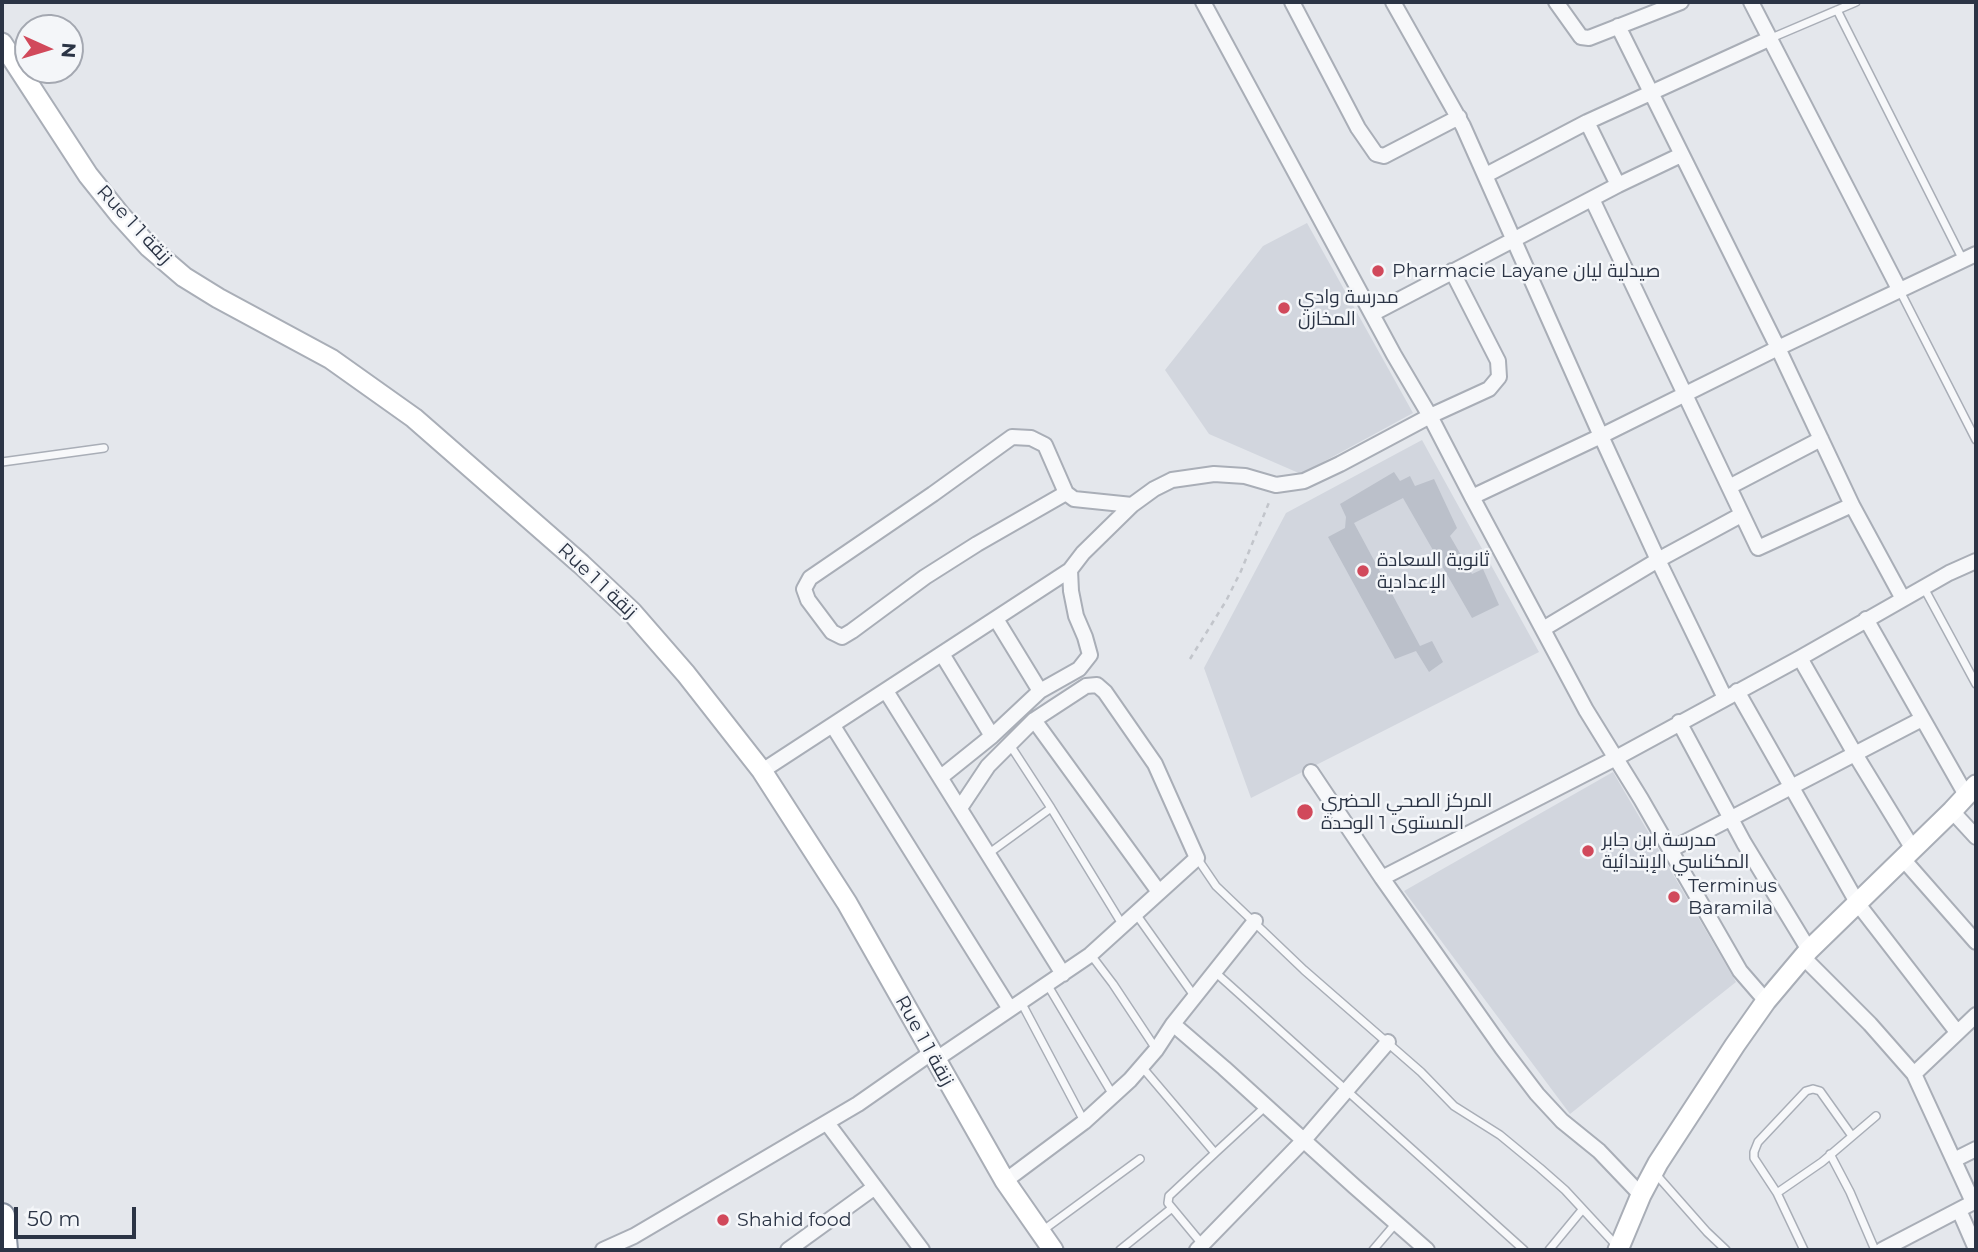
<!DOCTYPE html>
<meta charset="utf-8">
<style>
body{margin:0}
#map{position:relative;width:1978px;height:1252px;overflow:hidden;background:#e4e7ec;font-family:Montserrat,sans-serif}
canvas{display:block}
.frame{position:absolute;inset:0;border:4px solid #2b3445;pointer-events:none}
.north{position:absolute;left:14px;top:14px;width:70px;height:70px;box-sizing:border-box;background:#f4f6f9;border:2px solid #a4a8b1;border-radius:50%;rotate:94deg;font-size:19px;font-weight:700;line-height:28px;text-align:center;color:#2b3445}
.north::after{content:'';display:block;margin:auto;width:24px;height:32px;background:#d1495b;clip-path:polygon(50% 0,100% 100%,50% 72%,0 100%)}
.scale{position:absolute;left:14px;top:1207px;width:122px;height:32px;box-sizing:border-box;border:4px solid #2b3445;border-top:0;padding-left:9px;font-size:21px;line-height:24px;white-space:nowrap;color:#2b3445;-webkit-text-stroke:5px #f4f6f9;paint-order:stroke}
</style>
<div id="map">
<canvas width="1978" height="1252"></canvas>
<div class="frame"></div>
<div class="north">N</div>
<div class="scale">50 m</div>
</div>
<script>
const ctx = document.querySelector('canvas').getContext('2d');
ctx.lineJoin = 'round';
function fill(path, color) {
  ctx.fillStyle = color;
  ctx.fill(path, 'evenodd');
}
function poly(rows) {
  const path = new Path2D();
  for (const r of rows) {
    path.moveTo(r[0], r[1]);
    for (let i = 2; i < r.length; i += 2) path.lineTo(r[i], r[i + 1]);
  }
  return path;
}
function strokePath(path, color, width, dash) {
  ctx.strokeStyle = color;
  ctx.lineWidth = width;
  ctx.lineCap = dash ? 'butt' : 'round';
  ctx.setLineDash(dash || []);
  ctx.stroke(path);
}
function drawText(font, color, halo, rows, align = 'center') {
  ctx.font = font + ' Montserrat,Cairo,sans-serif';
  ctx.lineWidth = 5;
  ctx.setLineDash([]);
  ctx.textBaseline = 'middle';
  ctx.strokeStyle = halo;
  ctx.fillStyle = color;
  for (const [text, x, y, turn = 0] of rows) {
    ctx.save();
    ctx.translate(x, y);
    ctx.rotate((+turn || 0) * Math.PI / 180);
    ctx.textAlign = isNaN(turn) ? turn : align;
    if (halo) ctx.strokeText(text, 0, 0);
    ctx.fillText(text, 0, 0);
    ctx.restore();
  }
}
const built = poly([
 [1307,223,1413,413,1301,474,1209,434,1165,370,1263,246],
 [1422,440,1539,652,1251,798,1204,668,1286,513],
 [1613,772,1736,982,1570,1114,1404,891]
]);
const building = poly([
 [1394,472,1400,481,1410,476,1415,486,1434,479,1457,528,1450,536,1472,574,1483,569,1499,605,1472,618,1403,498,1354,523,1420,646,1432,641,1443,662,1429,672,1416,651,1395,659,1328,537,1345,528,1346,517,1340,504]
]);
const path = poly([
 [1190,659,1226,601,1241,571,1270,500]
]);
const lane = poly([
 [1837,10,1963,260],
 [1769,39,1856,2],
 [1900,291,1976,440],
 [2,462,104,448],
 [1924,588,1976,684],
 [1010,745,1051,808,1122,924],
 [988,854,1051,808],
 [1197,858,1216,886,1304,970,1421,1072,1454,1106,1500,1135,1540,1168,1565,1190,1616,1245],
 [1136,914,1195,997],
 [1091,955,1113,984,1156,1049],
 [1215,972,1524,1250],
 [1047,984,1113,1095],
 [1021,1002,1084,1121],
 [1142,1067,1215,1153,1169,1196,1168,1203,1202,1244],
 [1215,1153,1266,1106],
 [1830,1154,1850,1192,1875,1250],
 [1654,1172,1707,1232,1726,1250],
 [1777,1193,1822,1162,1876,1116],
 [1042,1231,1140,1159],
 [1120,1250,1172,1208],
 [1373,1250,1396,1223],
 [1549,1250,1582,1210],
 [1804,1250,1777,1193,1754,1158,1754,1152,1758,1142,1806,1091,1813,1089,1820,1091,1852,1136]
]);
const street = poly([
 [1203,2,1394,355,1430,416,1472,497,1586,710,1641,799,1740,971,1766,1001],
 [1292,2,1358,128,1376,154,1384,156,1459,117],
 [1393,2,1463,126,1601,436,1658,560,1725,698],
 [1556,2,1581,37,1589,38,1681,2],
 [1751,2,1900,291],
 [1618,26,1778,348,1852,505,1903,599],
 [1587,122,1618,185],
 [1486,175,1587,122,1769,39],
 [1592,199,1758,548,1852,505],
 [1372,314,1618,185,1681,155],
 [1729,487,1821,439],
 [1066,493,977,544,925,577,852,631,842,637,832,632,808,600,804,589,810,578,933,494,1012,437,1031,438,1045,445,1066,493,1074,499,1132,505],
 [1472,497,1601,436,1778,348,1976,254],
 [996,619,1040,691],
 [1866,619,1966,795],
 [1543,629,1658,560,1741,515],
 [942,654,992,736],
 [1800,658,1855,754,1913,849],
 [886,691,1063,974],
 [1737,691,1858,904,1957,1032],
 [1034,720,1159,892],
 [1679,722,1744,843,1809,950],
 [833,726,1010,1009],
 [762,771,1070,570,1083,553,1132,505,1154,489,1172,480,1214,474,1245,476,1276,485,1304,481,1340,464,1430,416,1489,389,1499,377,1498,361,1452,271],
 [1311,772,1382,878,1502,1048,1537,1094,1562,1121,1599,1151,1641,1195],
 [941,777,992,736,1040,691,1079,669,1090,655,1085,637,1076,616,1071,591,1070,570],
 [1952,811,1976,837],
 [1670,850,1922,719],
 [1903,859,1976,942],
 [1382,878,1616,758,1800,658,1949,573,1976,561],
 [1803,957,1870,1024,1914,1074,1973,1202],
 [1173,1024,1224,1068,1354,1186,1427,1250],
 [935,1060,1090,955,1197,858,1155,764,1105,692,1097,685,1086,686,1034,720,988,766,960,808],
 [1914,1074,1976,1015],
 [827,1123,922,1250],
 [1954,1160,1976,1149],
 [1005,1181,1084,1122,1130,1080,1156,1050,1173,1024,1255,921],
 [1959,1210,1976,1249],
 [603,1250,634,1236,858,1104,931,1053],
 [788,1250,875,1187],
 [1197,1250,1304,1140,1388,1042],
 [1882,1250,1976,1201]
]);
const secondary = poly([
 [2,43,88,175,120,215,149,247,184,277,218,298,331,359,414,418,581,564,632,612,686,674,762,771,847,903,1005,1181,1053,1250],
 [1618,1250,1641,1195,1658,1163,1735,1045,1766,1001,1809,950,1952,811,1976,785]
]);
const highway = poly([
 [2,1216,5,1250]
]);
const markers = [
 [1378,271,7,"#d1495b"],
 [1284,308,7,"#d1495b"],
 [1363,571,7,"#d1495b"],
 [1305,812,9,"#d1495b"],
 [1588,851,7,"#d1495b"],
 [1674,897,7,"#d1495b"],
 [723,1220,7,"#d1495b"]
];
const streetNames = [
 ["Rue 1 زنقة 1",134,225,47],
 ["Rue 1 زنقة 1",597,581,43],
 ["Rue 1 زنقة 1",924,1041,61]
];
const poiNames = [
 ["Pharmacie Layane صيدلية ليان",1392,271],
 ["مدرسة وادي",1298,297],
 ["المخازن",1298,319],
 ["ثانوية السعادة",1377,560],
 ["الإعدادية",1377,582],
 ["المركز الصحي الحضري",1321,801],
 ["المستوى 1 الوحدة",1321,823],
 ["مدرسة ابن جابر",1602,840],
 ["المكناسي الإبتدائية",1602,862],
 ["Terminus",1688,886],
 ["Baramila",1688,908],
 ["Shahid food",737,1220]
];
fill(built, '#d2d6de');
fill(building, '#bbc0ca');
strokePath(lane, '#a9aeb7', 10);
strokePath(street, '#a9aeb7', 18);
strokePath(secondary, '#a9aeb7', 23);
strokePath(highway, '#8b94a3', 28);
strokePath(path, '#c2c5cb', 2.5, [5, 5]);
strokePath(lane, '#f7f8fa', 7);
strokePath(street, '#f7f8fa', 14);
strokePath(secondary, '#fff', 19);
strokePath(highway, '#fff', 24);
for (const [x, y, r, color] of markers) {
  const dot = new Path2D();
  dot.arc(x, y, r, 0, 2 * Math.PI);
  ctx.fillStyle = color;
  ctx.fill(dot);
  strokePath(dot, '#f4f6f9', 2.5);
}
drawText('19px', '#2b3445', '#f4f6f9', streetNames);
drawText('19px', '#2b3445', '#f4f6f9', poiNames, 'left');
</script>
